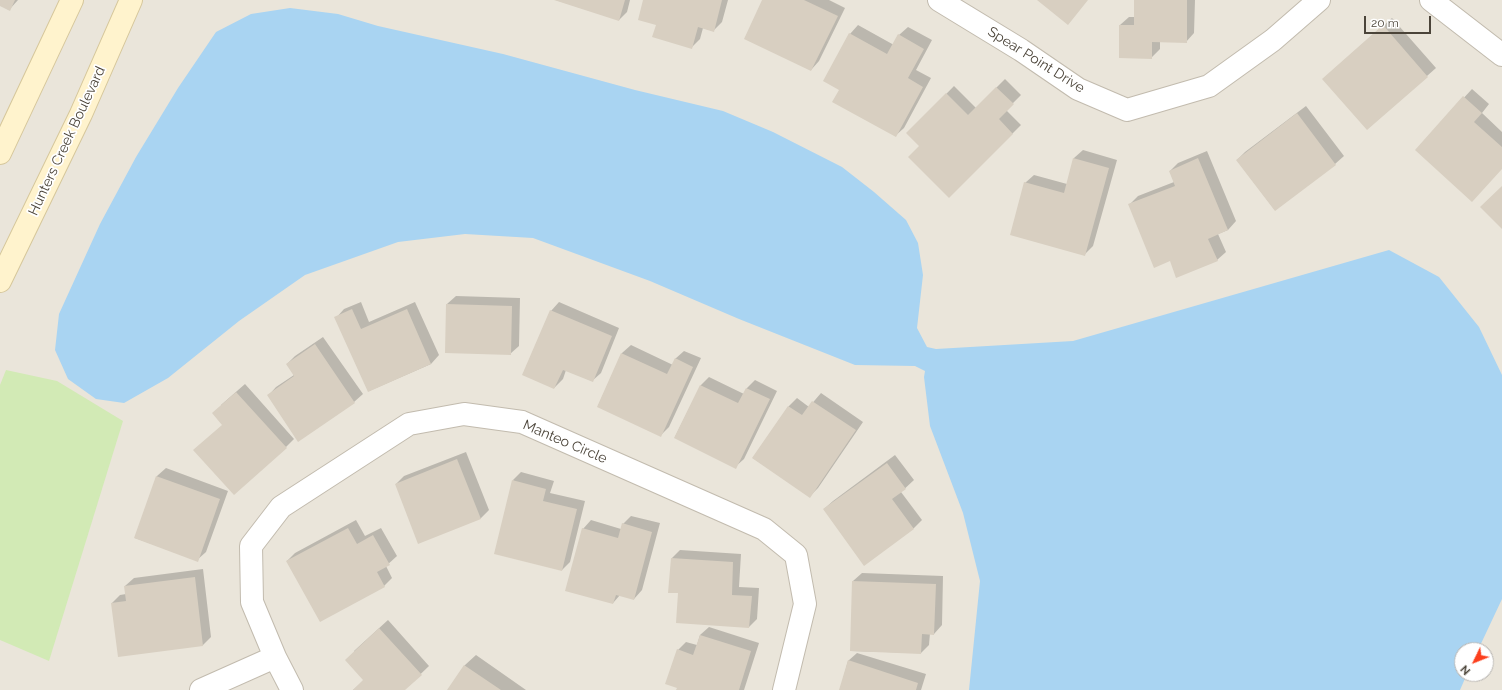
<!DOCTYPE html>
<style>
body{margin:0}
#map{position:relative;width:1502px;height:690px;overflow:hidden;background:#f6f3ec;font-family:Raleway,sans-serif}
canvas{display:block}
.north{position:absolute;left:1454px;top:642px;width:40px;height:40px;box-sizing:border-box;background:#fff;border:1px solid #b7b4b0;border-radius:50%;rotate:227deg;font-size:11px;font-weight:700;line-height:16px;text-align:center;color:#4b4439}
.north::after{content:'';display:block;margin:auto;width:14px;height:18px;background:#fc3f1d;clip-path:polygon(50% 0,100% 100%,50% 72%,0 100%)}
.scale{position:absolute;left:1364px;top:16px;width:67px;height:18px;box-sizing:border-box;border:2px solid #4b4439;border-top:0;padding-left:5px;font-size:12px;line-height:14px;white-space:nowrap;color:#4b4439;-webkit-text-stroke:3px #fff;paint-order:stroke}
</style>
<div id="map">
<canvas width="1502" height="690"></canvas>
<div class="north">N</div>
<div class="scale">20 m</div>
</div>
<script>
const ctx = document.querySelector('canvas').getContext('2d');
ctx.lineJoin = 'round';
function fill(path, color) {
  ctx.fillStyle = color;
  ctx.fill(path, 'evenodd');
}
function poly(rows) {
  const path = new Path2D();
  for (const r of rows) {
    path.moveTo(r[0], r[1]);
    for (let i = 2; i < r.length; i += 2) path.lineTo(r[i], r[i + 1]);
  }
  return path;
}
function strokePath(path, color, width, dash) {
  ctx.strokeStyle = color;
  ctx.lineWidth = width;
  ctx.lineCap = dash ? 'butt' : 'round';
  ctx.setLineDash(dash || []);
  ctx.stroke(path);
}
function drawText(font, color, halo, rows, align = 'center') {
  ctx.font = font + ' Raleway,sans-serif';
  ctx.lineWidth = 3.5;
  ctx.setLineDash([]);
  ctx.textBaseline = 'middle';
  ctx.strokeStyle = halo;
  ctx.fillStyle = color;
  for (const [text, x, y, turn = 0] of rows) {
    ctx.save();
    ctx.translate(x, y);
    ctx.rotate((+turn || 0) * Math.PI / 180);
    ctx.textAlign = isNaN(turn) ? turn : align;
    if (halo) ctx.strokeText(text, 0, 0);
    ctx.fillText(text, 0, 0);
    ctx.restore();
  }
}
const residential = poly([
 [0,0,1502,0,1502,690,0,690],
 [1462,650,1486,650,1486,674,1462,674]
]);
const green = poly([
 [6,370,57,381,123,421,49,661,0,640,0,385]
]);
const water = poly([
 [290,8,338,14,378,26,503,54,635,90,723,111,773,132,842,167,874,192,906,220,918,243,923,275,917,328,927,347,936,349,1073,341,1389,250,1439,277,1479,327,1502,375,1502,599,1478,650,1462,650,1462,674,1467,674,1460,690,969,690,980,581,963,513,930,426,924,377,925,371,915,366,855,365,739,319,650,281,533,238,465,234,398,242,305,275,239,321,168,378,124,403,96,399,68,379,55,350,59,314,100,224,136,157,178,88,216,32,251,14]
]);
const shadow = poly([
 [0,0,18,0,9,10,0,5],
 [556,0,630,0,627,12,619,20],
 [644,0,728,0,722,22,713,31,703,28,700,39,692,47,657,24],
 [763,0,829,0,845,8,819,61,811,70],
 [1135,0,1195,0,1194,33,1186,42,1160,41,1160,49,1151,58,1120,25,1129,17,1135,17],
 [1392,18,1436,68,1367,129,1332,71],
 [858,25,894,45,899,35,908,27,932,40,916,70,931,78,904,128,895,136,841,89,850,34],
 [1005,79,1021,95,1006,110,1021,125,949,197,921,146,908,133,954,86,976,108],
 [1472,89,1489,104,1482,113,1502,132,1502,168,1416,150],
 [1306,106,1344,156,1335,164,1275,210,1237,160,1245,152],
 [1083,150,1117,160,1093,246,1085,254,1025,183,1034,175,1067,184,1074,158],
 [1207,151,1236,221,1228,230,1218,234,1226,252,1217,260,1170,260,1129,205,1138,196,1174,182,1170,171,1178,163],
 [456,296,520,298,519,346,510,354,447,304],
 [361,302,369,322,415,302,439,355,431,364,369,391,336,318,344,309],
 [559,302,619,328,601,373,592,381,566,370,563,379,554,388,551,311],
 [323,337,363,394,354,402,268,396,276,387,294,375,287,364,295,356],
 [631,345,673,365,675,359,684,351,701,358,669,427,661,435,598,406,622,353],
 [709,377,744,394,747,388,755,380,777,391,744,459,735,467,675,437,701,385],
 [245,384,294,439,286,447,223,424,221,405],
 [821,393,863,422,818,488,810,496,753,458,789,406,797,398,809,407],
 [466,452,489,510,480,519,396,484,404,476],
 [895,455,914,480,901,492,922,520,914,528,864,564,824,509,833,501],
 [166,468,228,491,206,552,197,560,135,538,157,476],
 [521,472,554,481,550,493,585,501,570,562,562,570,513,480],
 [631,516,660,523,642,590,634,599,620,595,613,603,583,529,591,520,621,529,623,524],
 [356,520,365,536,381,528,397,556,386,566,392,578,384,586,287,561,295,553],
 [680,550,741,554,739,587,759,588,757,619,749,627,679,592,672,558],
 [203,569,211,637,203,645,119,655,112,603,120,595,126,594,125,586,134,578],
 [862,573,943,576,942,625,934,634,930,633,929,645,921,653,851,651,853,581],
 [388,620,429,666,404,690,353,690,364,680,354,651],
 [709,627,759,643,744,690,677,690,678,650,686,642,697,645,700,635],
 [857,653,926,674,921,690,840,690,848,661],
 [476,655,526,690,448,690,465,665]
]);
const building = poly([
 [0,0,15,0,10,11,0,6],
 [554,0,625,0,619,21],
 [643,0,722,0,714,32,698,27,692,49,652,37,656,25,638,20],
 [762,0,804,0,838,16,811,71,744,39],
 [1037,0,1088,0,1068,25],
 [1134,0,1187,0,1187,43,1152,42,1152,59,1119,58,1119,25,1134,25],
 [1383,25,1428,77,1367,130,1322,79],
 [849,33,887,54,898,34,924,49,908,78,923,87,896,137,832,102,839,90,823,81],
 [996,87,1014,104,999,119,1013,134,949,198,908,157,919,146,906,133,946,93,968,115],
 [1463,96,1482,113,1474,122,1502,147,1502,169,1472,202,1415,150],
 [1297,113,1336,165,1275,211,1236,160],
 [1073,158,1109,168,1085,256,1010,235,1024,182,1064,193],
 [1198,158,1228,230,1208,239,1218,261,1176,278,1170,261,1154,268,1128,204,1175,186,1169,171],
 [1502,186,1502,229,1480,207],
 [446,304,512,306,511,355,445,353],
 [352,309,361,329,407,309,431,364,368,392,334,317],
 [550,310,612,336,593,382,563,370,554,389,522,375],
 [315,344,355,403,298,442,267,395,294,376,286,364],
 [621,353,667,374,675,358,693,367,661,437,597,407],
 [700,385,738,403,746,388,770,399,736,469,674,438],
 [236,392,287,448,234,495,193,450,222,425,212,413],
 [812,401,856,430,810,498,752,458,788,406,802,415],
 [457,459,481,519,418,544,395,484],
 [887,463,906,489,892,499,914,529,864,566,823,509],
 [156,476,220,499,198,562,134,538],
 [512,480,546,489,543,501,577,509,562,571,494,554],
 [622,523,652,532,634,600,616,595,613,604,565,591,582,528,618,538],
 [348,528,357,544,373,535,390,565,377,572,385,587,320,622,286,561],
 [671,558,733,562,732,595,752,596,749,628,676,623,678,593,668,593],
 [195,577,203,646,118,657,111,603,126,601,124,586],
 [852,581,936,584,934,635,922,634,921,654,850,651],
 [379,628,422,675,405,690,353,690,363,680,345,660],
 [700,635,751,651,739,690,676,690,677,688,665,684,677,649,693,655],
 [848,660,918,683,916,690,839,690],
 [464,665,501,690,447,690]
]);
const street = poly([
 [939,0,1021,50,1078,89,1127,110,1209,86,1273,40,1319,0],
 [1431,0,1502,55],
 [201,690,275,657],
 [292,690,275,657,252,602,251,546,281,507,409,424,464,414,522,422,764,529,796,555,805,604,784,690]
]);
const secondary = poly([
 [0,153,72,0],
 [0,281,81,114,131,0]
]);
const streetNames = [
 ["Spear Point Drive",1036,60,32],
 ["Hunters Creek Boulevard",67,141,-65],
 ["Manteo Circle",565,442,23]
];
fill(residential, '#eae5da');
fill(green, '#d2eab5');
fill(water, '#a9d4f2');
fill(shadow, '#0003');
fill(building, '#d8cfc1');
strokePath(street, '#c2bbae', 24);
strokePath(secondary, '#d6c79b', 24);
strokePath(street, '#fff', 22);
strokePath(secondary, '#fff3cd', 22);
drawText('14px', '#4b4439', '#fff', streetNames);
</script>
